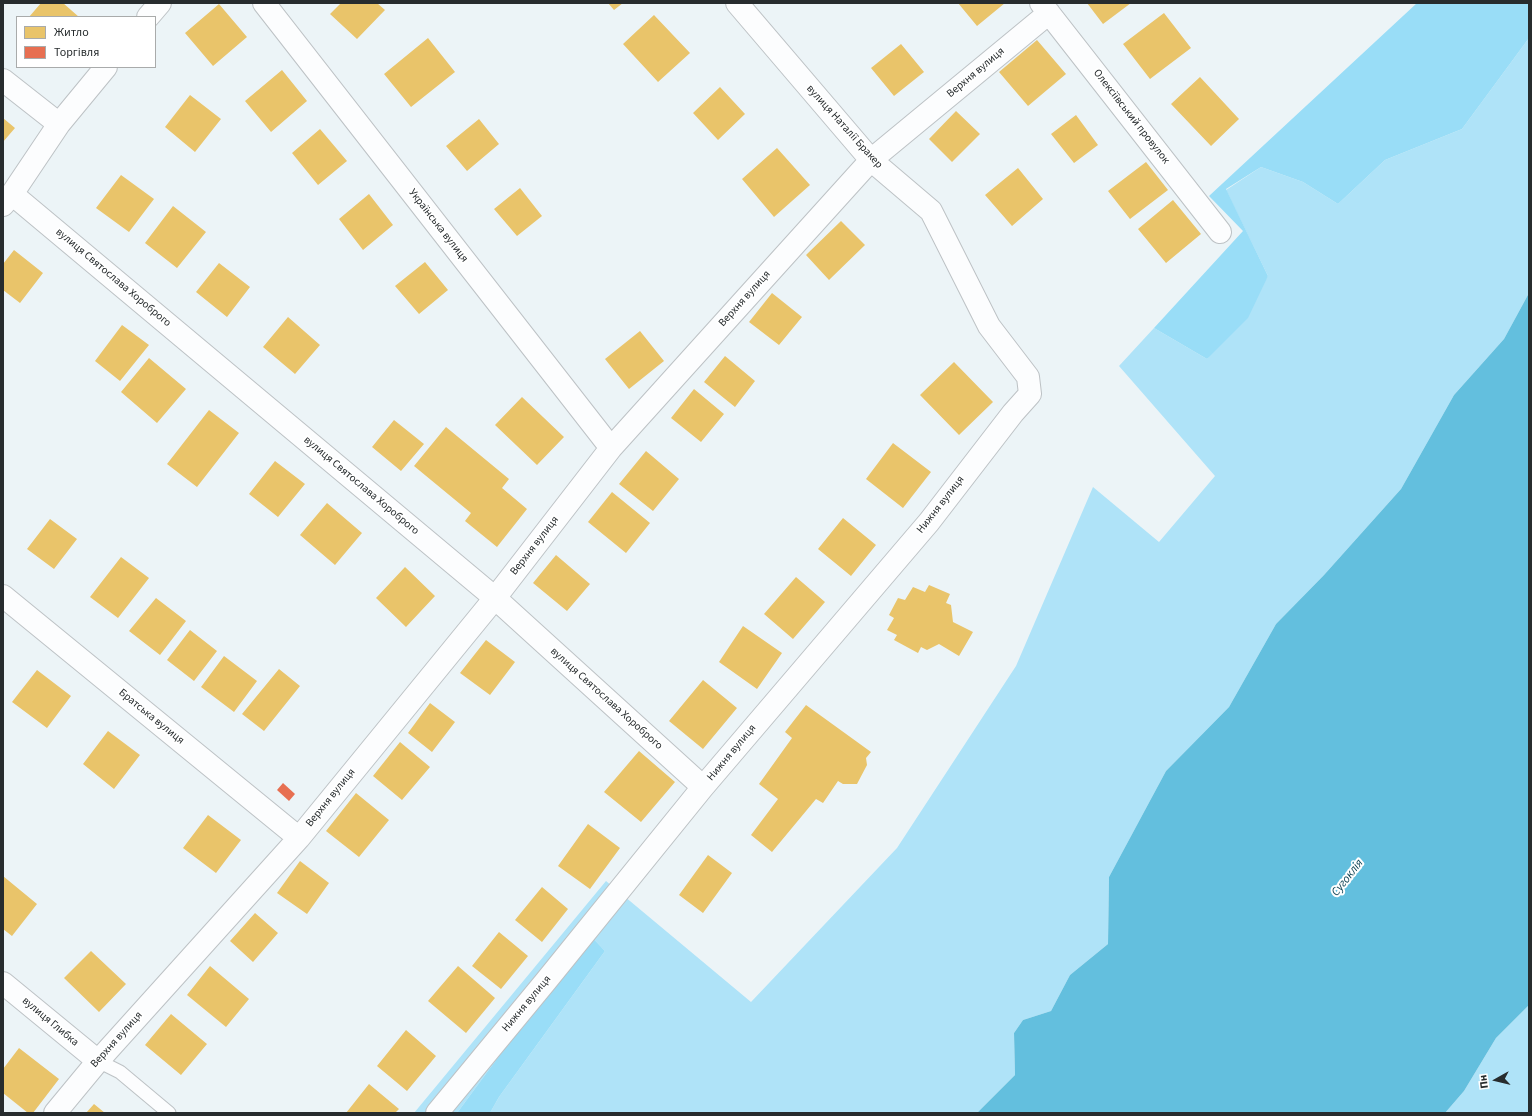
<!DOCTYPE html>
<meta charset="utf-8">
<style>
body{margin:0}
#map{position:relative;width:1532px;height:1116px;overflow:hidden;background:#ecf4f7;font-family:"Source Sans 3",sans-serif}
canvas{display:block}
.frame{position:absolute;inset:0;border:4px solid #272c2e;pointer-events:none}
.legend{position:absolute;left:16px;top:16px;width:140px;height:52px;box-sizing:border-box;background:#fff;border:1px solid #a9abab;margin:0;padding:5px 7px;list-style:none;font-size:12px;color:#272c2e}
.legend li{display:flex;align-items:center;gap:8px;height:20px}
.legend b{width:20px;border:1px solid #a9abab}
.north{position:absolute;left:1476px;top:1060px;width:40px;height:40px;-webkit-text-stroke:3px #fff;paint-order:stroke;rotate:262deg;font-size:11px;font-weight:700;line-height:16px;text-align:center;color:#272c2e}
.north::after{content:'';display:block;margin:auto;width:14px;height:18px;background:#272c2e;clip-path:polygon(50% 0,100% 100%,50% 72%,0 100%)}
</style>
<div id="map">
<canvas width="1532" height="1116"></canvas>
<div class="frame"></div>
<ul class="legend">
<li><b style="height:11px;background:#e9c46a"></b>Житло</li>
<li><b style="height:11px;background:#e76f51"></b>Торгівля</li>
</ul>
<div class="north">Пн</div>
</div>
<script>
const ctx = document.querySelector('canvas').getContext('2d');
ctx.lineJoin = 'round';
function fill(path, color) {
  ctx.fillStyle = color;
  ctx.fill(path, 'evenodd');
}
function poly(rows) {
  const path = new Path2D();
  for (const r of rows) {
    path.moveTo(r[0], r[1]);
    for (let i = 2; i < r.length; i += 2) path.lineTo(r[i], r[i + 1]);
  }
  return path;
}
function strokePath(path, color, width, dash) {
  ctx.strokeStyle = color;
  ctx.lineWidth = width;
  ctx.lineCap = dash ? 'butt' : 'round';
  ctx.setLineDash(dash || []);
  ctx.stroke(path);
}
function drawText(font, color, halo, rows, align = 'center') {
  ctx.font = font + ' "Source Sans 3",sans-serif';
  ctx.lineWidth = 4;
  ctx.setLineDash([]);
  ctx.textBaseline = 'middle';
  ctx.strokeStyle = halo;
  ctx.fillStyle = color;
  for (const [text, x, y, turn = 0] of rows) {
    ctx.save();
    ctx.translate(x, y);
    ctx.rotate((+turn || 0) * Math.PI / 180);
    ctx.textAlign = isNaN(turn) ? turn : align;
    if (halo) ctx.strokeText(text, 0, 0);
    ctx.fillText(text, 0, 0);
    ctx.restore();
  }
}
const green = poly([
 [1529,38,1529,293,1504,339,1454,395,1401,489,1324,575,1276,624,1229,707,1166,771,1109,877,1108,944,1070,975,1051,1011,1023,1020,1014,1033,1015,1075,977,1113,490,1113,499,1097,605,951,589,934,457,1113,414,1113,606,881,751,1002,897,848,1016,666,1093,487,1159,542,1215,476,1119,366,1154,328,1207,359,1268,276,1226,190,1261,167,1303,182,1338,204,1385,160,1462,129],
 [1529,1005,1529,1113,1445,1113,1464,1091,1496,1038]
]);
const forest = poly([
 [1417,3,1529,3,1529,38,1462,129,1385,160,1338,204,1303,182,1261,167,1226,189,1268,276,1248,318,1207,359,1154,328,1243,231,1209,196],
 [589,934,605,951,499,1097,490,1113,457,1113]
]);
const water = poly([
 [1529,293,1529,1005,1496,1038,1464,1091,1445,1113,977,1113,1015,1075,1014,1033,1023,1020,1051,1011,1070,975,1108,944,1109,877,1166,771,1229,707,1276,624,1324,575,1401,489,1454,395,1504,339]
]);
const homes = poly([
 [41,3,63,3,79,17,29,17],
 [341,3,377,3,385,10,357,39,330,14],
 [608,3,623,3,614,10],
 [958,3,1005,3,977,26],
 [1087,3,1131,3,1103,24],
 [219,4,247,37,213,66,185,33],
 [1164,13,1191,48,1150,79,1123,44],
 [654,15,690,53,658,82,623,44],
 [428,38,455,72,411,107,384,74],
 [1037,40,1066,74,1028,106,999,72],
 [901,44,924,72,894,96,871,68],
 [282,70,307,101,271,132,245,101],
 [1200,77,1239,119,1211,146,1171,104],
 [720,87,745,114,718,140,693,113],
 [190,95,221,119,195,152,165,127],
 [956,111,980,134,952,162,929,139],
 [1076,115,1098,145,1074,163,1051,134],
 [3,118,15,128,3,142],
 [479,119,499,144,467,171,446,146],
 [320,129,347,161,318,185,292,153],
 [777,148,810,185,774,217,742,179],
 [1146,162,1168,190,1130,219,1108,191],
 [1018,168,1043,199,1012,226,985,195],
 [121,175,154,199,129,232,96,208],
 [520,188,542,216,517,236,494,209],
 [369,194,393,225,363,250,339,219],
 [1173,200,1201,234,1166,263,1138,229],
 [173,206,206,232,177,268,145,243],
 [841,221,865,245,829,280,806,255],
 [14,250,43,273,20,303,3,290,3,264],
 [425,262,448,290,419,314,395,286],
 [219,263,250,287,227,317,196,292],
 [772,293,802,317,779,345,749,322],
 [288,317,320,345,295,374,263,347],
 [122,325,149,345,120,381,95,361],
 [640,331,664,361,629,389,605,359],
 [725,356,755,381,735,407,704,382],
 [149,358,186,389,157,423,121,392],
 [954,362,993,402,959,435,920,395],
 [694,389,724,414,701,442,671,418],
 [522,397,564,437,537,465,495,425],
 [209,410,239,433,197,487,167,464],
 [394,420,424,444,401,471,372,447],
 [446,427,509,479,502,488,527,509,497,547,465,521,471,513,414,466],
 [893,443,931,472,903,508,866,479],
 [646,451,679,479,653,511,619,484],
 [275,461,305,484,278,517,249,494],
 [612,492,650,523,626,553,588,522],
 [327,503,362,533,335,565,300,535],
 [843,518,876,545,851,576,818,549],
 [50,519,77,539,54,569,27,549],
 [556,555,590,584,567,611,533,583],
 [121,557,149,578,118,618,90,597],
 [405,567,435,596,406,627,376,598],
 [796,577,825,602,793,639,764,614],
 [929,585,950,594,946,603,951,605,953,622,973,632,959,656,939,644,927,650,921,647,918,653,894,640,897,635,887,630,894,618,889,615,898,598,905,600,913,587,925,592],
 [156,598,186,621,160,655,129,631],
 [743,626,782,653,757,689,719,662],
 [190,630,217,651,194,681,167,660],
 [486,640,515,662,490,695,460,673],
 [224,656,257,681,234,712,201,687],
 [279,669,300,686,264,731,242,714],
 [37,670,71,696,47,728,12,702],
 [703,680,737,708,703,749,669,721],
 [430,703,455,722,432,752,408,733],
 [806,705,871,752,866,758,867,765,857,784,843,784,838,781,823,803,816,799,772,852,751,835,778,799,759,784,792,738,785,732],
 [108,731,140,755,114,789,83,764],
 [400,742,430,767,402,800,373,776],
 [639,751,675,782,641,822,604,792],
 [356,793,389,820,359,857,326,831],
 [208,815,241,840,216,873,183,848],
 [588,824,620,848,590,889,558,866],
 [708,855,732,873,703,913,679,895],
 [300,861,329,883,307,914,277,893],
 [3,876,37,904,12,936,3,929],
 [542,887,568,909,542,942,515,920],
 [255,913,278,933,253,962,230,941],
 [499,932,528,956,501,989,472,966],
 [91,951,126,984,99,1012,64,978],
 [210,966,249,999,226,1027,187,995],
 [458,966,495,998,466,1033,428,1001],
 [171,1014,207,1044,181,1075,145,1045],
 [406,1030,436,1056,407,1091,377,1066],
 [19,1048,59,1079,33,1113,28,1113,3,1093,3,1069],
 [369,1084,399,1109,395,1113,346,1113],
 [94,1104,105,1113,86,1113]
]);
const shops = poly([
 [283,783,295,794,289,801,277,790]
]);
const service = poly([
 [98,1061,120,1072,169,1113]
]);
const minor = poly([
 [264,3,611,448],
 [1041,3,1220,232],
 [148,17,160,3],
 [3,80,59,124],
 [12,194,495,598,703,787],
 [3,205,12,194,59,124,106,67],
 [3,596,299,838],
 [3,983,98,1061],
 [55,1113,98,1061,299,838,495,598,611,448,740,305,871,160,1049,13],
 [437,1113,546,981,703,787,929,522,1013,413,1030,394,1028,377,989,326,931,211,871,160,737,3]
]);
const streetNames = [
 ["Верхня вулиця",976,73,-40],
 ["Олексіївський провулок",1131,117,52],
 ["вулиця Наталії Бракер",844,127,48],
 ["Українська вулиця",438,226,52],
 ["вулиця Святослава Хороброго",113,278,40],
 ["Верхня вулиця",745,299,-48],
 ["вулиця Святослава Хороброго",361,486,40],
 ["Нижня вулиця",941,505,-52],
 ["Верхня вулиця",535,546,-52],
 ["вулиця Святослава Хороброго",606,699,42],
 ["Братська вулиця",151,717,39],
 ["Нижня вулиця",732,753,-50],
 ["Верхня вулиця",331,798,-51],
 ["Нижня вулиця",527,1004,-50],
 ["вулиця Глибка",50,1022,40],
 ["Верхня вулиця",117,1040,-48]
];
const waterNames = [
 ["Сугоклія",1348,878,-52]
];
fill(green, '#afe3f8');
fill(forest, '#99ddf7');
fill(water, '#63bfde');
fill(homes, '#e9c46a');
fill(shops, '#e76f51');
strokePath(service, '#bdc2c5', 15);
strokePath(minor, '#bdc2c5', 24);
strokePath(service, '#fcfdfe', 13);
strokePath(minor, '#fcfdfe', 22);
drawText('11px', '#272c2e', '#fff', streetNames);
drawText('italic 12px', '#0b4052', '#fff', waterNames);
</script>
